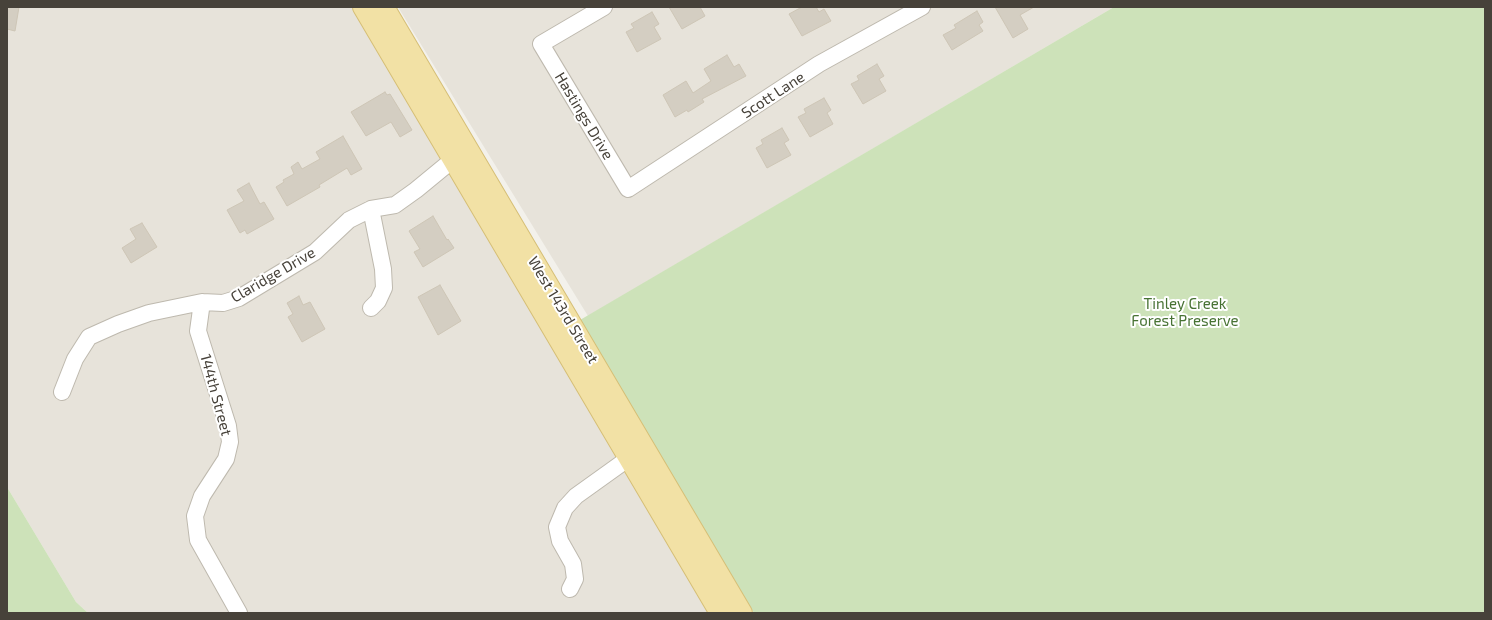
<!DOCTYPE html>
<style>
body{margin:0}
#map{position:relative;width:1492px;height:620px;overflow:hidden;background:#f3f1eb;font-family:"Exo 2",sans-serif}
canvas{display:block}
.frame{position:absolute;inset:0;border:8px solid #47423a;pointer-events:none}
</style>
<div id="map">
<canvas width="1492" height="620"></canvas>
<div class="frame"></div>
</div>
<script>
const ctx = document.querySelector('canvas').getContext('2d');
ctx.lineJoin = 'round';
function fill(path, color) {
  ctx.fillStyle = color;
  ctx.fill(path, 'evenodd');
}
function poly(rows) {
  const path = new Path2D();
  for (const r of rows) {
    path.moveTo(r[0], r[1]);
    for (let i = 2; i < r.length; i += 2) path.lineTo(r[i], r[i + 1]);
  }
  return path;
}
function strokePath(path, color, width, dash) {
  ctx.strokeStyle = color;
  ctx.lineWidth = width;
  ctx.lineCap = dash ? 'butt' : 'round';
  ctx.setLineDash(dash || []);
  ctx.stroke(path);
}
function drawText(font, color, halo, rows, align = 'center') {
  ctx.font = font + ' "Exo 2",sans-serif';
  ctx.lineWidth = 4;
  ctx.setLineDash([]);
  ctx.textBaseline = 'middle';
  ctx.strokeStyle = halo;
  ctx.fillStyle = color;
  for (const [text, x, y, turn = 0] of rows) {
    ctx.save();
    ctx.translate(x, y);
    ctx.rotate((+turn || 0) * Math.PI / 180);
    ctx.textAlign = isNaN(turn) ? turn : align;
    if (halo) ctx.strokeText(text, 0, 0);
    ctx.fillText(text, 0, 0);
    ctx.restore();
  }
}
const residential = poly([
 [7,7,356,7,713,613,88,613,76,602,7,487],
 [398,7,1114,7,588,316]
]);
const green = poly([
 [1114,7,1485,7,1485,613,754,613,580,320],
 [7,487,76,602,88,613,7,613]
]);
const building = poly([
 [7,7,19,7,15,31,7,29,7,7],
 [669,7,700,7,705,16,682,29,669,7],
 [802,7,816,7,819,12,824,9,831,21,802,36,789,14,802,7],
 [995,7,1034,7,1020,15,1028,29,1013,38,995,7],
 [977,11,983,22,979,25,983,31,952,50,943,35,956,28,954,25,977,11],
 [652,12,659,24,654,27,661,39,637,52,626,32,634,28,631,24,652,12],
 [727,55,734,67,739,64,746,76,702,99,704,102,688,112,687,110,675,117,663,95,686,81,693,93,711,81,704,69,727,55],
 [877,64,884,76,879,79,886,91,863,104,851,84,859,80,857,76,877,64],
 [385,92,387,95,390,94,412,130,400,137,391,122,366,136,351,112,385,92],
 [824,98,831,110,827,113,833,124,810,137,798,117,806,113,804,109,824,98],
 [782,128,789,140,784,143,791,155,767,168,756,148,763,144,761,140,782,128],
 [343,136,362,169,351,175,347,168,319,185,320,187,287,206,276,187,284,182,283,180,294,174,291,167,298,162,302,169,320,159,316,152,343,136],
 [249,183,260,204,264,202,274,219,247,234,245,230,240,233,227,210,244,201,237,190,249,183],
 [433,216,447,240,448,239,454,248,423,267,414,252,420,249,409,231,433,216],
 [142,223,157,247,131,263,122,248,136,239,130,229,142,223],
 [440,285,461,321,438,335,418,297,440,285],
 [299,296,303,305,310,302,325,329,302,342,288,317,293,314,287,303,299,296]
]);
const minor = poly([
 [604,7,541,44,628,189,819,64,922,7],
 [371,209,383,269,384,288,378,301,371,308],
 [202,302,198,331,228,426,230,442,226,459,202,496,195,516,198,540,239,613],
 [62,392,75,359,89,337,118,324,149,313,202,302,223,303,239,298,315,252,349,220,371,209,395,205,416,190,461,153],
 [570,589,575,579,573,564,560,541,557,527,565,508,576,496,629,458]
]);
const major = poly([
 [363,7,720,613],
 [384,7,742,613]
]);
const streetNames = [
 ["Scott Lane",773,95,-33],
 ["Hastings Drive",584,116,59],
 ["Claridge Drive",273,275,-30],
 ["West 143rd Street",563,310,59],
 ["144th Street",216,395,75]
];
const parkNames = [
 ["Tinley Creek",1185,304],
 ["Forest Preserve",1185,321]
];
fill(residential, '#e7e3da');
fill(green, '#cde2b9');
fill(building, '#d4cec2');
strokePath(building, '#cec6b6', 1);
strokePath(minor, '#beb9ae', 18);
strokePath(major, '#d6bf76', 22);
strokePath(minor, '#fff', 16);
strokePath(major, '#f2e1a5', 20);
drawText('15px', '#47423a', '#fff', streetNames);
drawText('15px', '#477233', '#fff', parkNames);
</script>
